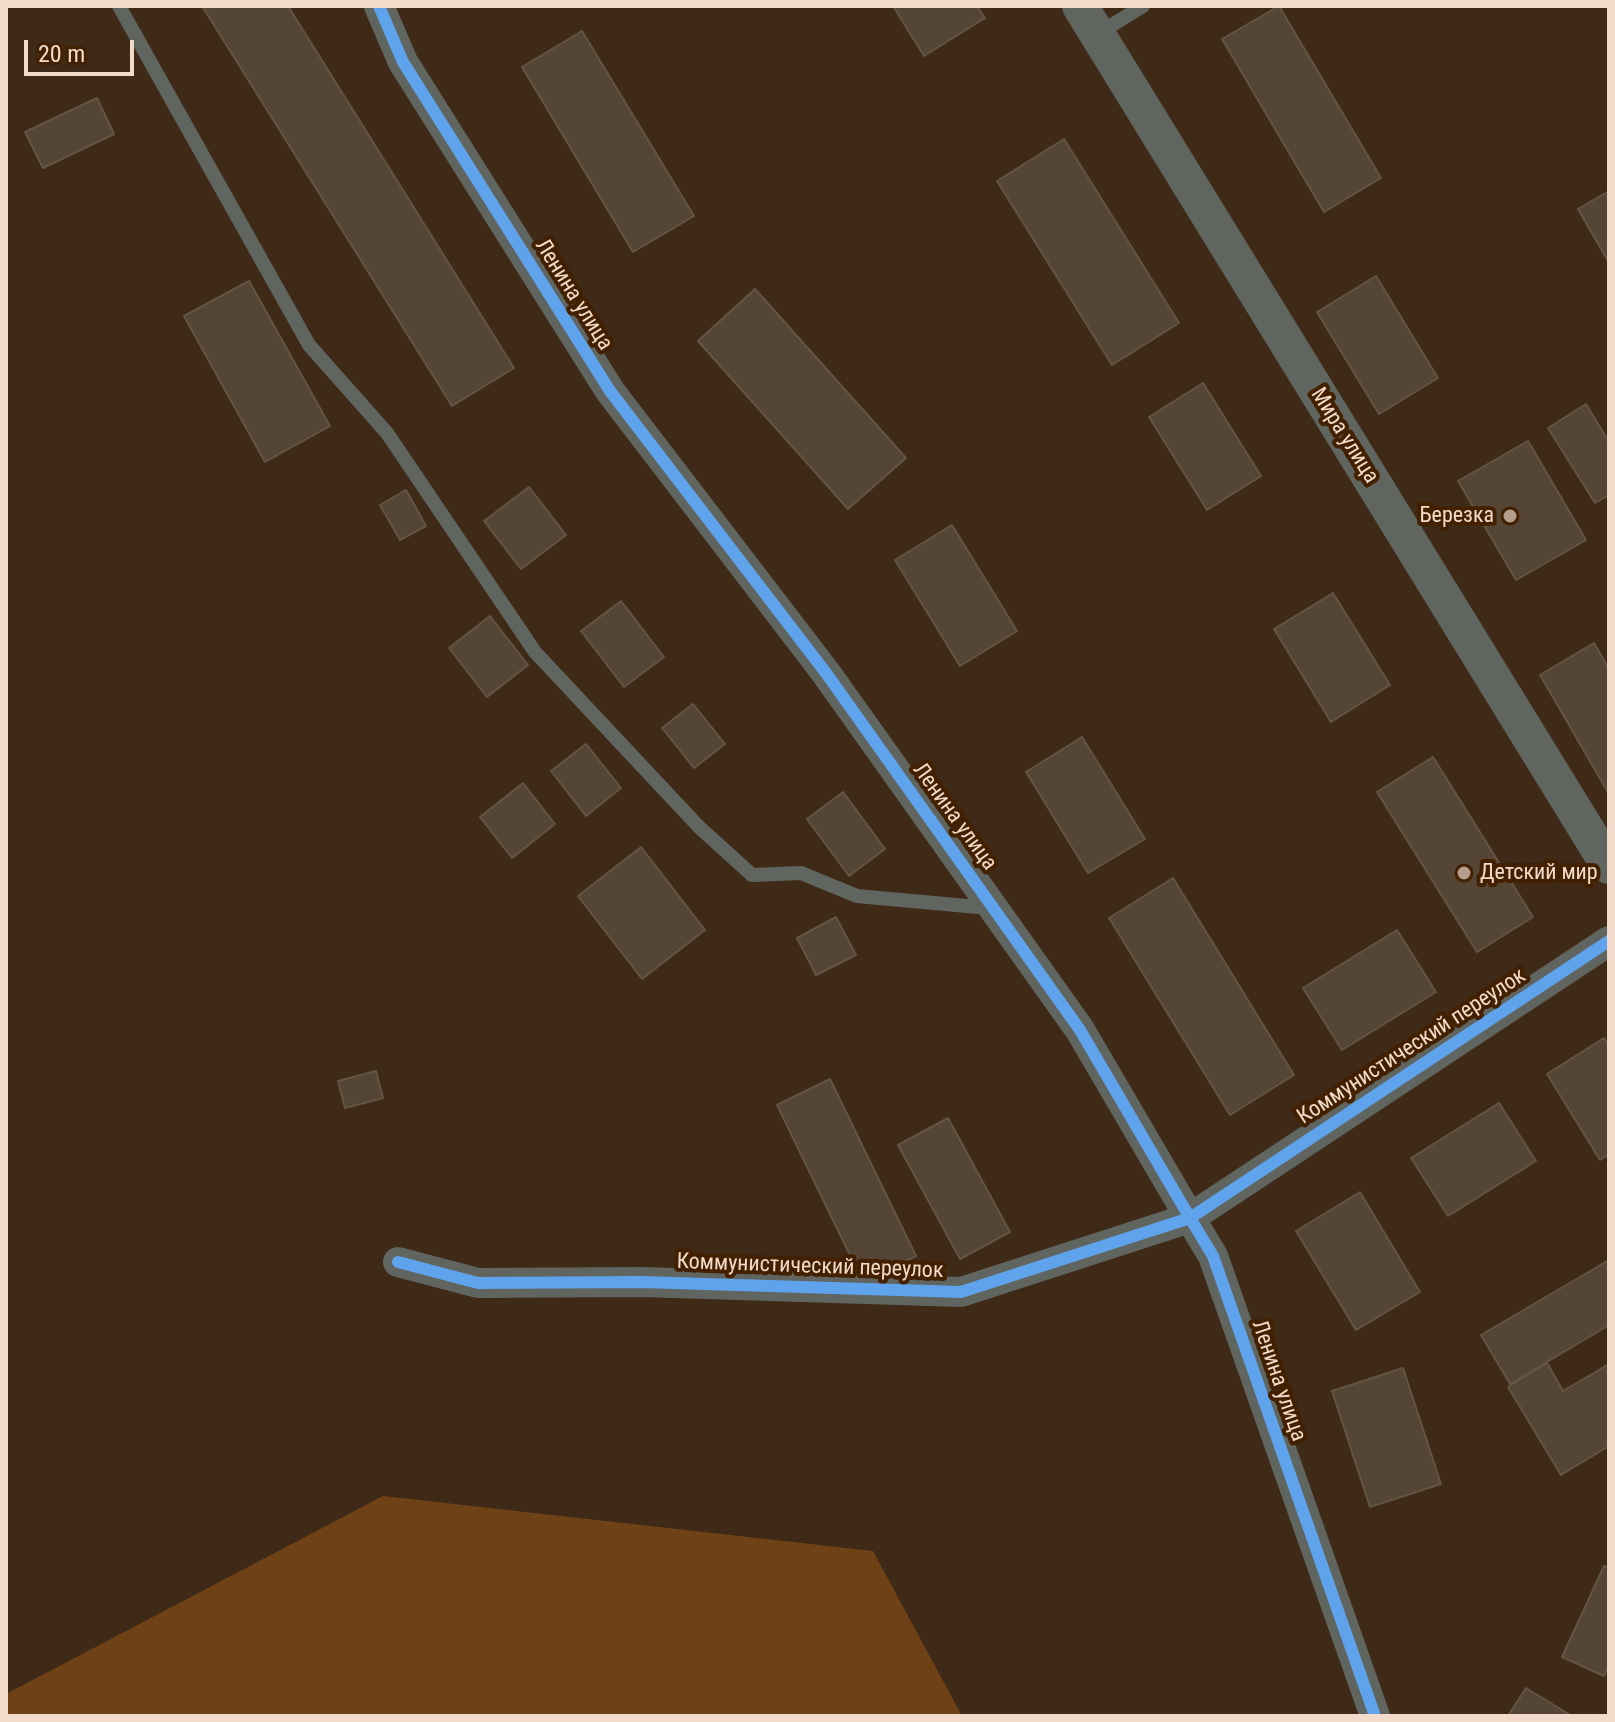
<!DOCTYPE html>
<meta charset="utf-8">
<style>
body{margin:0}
#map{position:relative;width:1615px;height:1722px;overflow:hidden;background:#3e2a17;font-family:"Roboto Condensed",sans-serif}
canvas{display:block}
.frame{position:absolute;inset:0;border:8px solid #f2dbca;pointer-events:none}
.scale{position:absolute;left:24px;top:40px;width:110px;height:36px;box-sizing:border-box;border:4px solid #f2dbca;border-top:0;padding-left:10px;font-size:24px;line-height:28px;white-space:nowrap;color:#f2dbca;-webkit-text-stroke:6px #422000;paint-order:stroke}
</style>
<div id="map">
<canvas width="1615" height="1722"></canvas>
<div class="frame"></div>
<div class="scale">20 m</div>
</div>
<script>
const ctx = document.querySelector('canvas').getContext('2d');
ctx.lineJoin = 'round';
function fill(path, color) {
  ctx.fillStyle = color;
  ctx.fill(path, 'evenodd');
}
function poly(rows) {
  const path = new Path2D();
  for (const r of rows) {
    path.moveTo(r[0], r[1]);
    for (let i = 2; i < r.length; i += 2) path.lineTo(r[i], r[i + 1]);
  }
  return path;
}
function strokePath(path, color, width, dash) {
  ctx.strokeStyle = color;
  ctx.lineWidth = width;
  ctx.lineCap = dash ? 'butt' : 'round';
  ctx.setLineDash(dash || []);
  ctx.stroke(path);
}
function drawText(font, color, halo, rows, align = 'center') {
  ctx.font = font + ' "Roboto Condensed",sans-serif';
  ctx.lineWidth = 8;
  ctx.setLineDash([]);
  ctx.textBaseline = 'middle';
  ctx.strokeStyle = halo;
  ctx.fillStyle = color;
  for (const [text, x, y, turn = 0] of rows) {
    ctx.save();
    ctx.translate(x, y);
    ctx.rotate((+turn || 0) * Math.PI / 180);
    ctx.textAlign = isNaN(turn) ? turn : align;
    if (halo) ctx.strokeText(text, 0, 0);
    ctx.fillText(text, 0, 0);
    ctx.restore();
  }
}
const green = poly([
 [383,1496,873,1551,962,1716,7,1716,6,1694]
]);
const building = poly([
 [202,6,288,6,514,368,452,406,202,6],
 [893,6,977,6,985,18,924,56,893,6],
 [1279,6,1381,178,1324,212,1222,39,1279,6],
 [582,31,694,216,633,252,522,67,582,31],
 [97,98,114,134,43,168,25,132,97,98],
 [1064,139,1179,323,1112,365,997,181,1064,139],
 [1609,191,1609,260,1608,261,1578,209,1609,191],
 [1376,276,1438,378,1379,414,1317,312,1376,276],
 [249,281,330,426,265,462,184,316,249,281],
 [755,289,906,458,848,509,698,341,755,289],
 [1203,383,1261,476,1207,510,1149,417,1203,383],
 [1586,404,1609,442,1609,495,1595,503,1548,428,1586,404],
 [1528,441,1586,540,1516,580,1458,481,1528,441],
 [529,487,566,535,521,569,484,521,529,487],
 [406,490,426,526,400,540,380,505,406,490],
 [952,525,1017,631,960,666,895,560,952,525],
 [1333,593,1390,685,1331,722,1274,629,1333,593],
 [621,601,664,657,624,687,581,631,621,601],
 [490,616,528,665,487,697,449,648,490,616],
 [1594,643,1609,669,1609,794,1540,675,1594,643],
 [693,704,725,744,694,768,662,728,693,704],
 [1082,737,1145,839,1088,873,1026,772,1082,737],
 [586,744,621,788,586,816,551,771,586,744],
 [1433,757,1533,917,1477,952,1377,792,1433,757],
 [523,783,555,824,512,858,480,817,523,783],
 [843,792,885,849,849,876,807,819,843,792],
 [641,847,705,930,642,979,578,896,641,847],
 [1173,878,1294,1075,1230,1115,1109,918,1173,878],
 [836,917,856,955,816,975,797,938,836,917],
 [1397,930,1436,992,1342,1050,1303,988,1397,930],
 [1604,1038,1609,1047,1609,1154,1600,1160,1547,1074,1604,1038],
 [376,1071,383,1098,345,1108,338,1081,376,1071],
 [830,1079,916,1256,863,1282,777,1105,830,1079],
 [1499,1103,1536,1161,1448,1216,1411,1158,1499,1103],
 [948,1118,1010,1232,960,1259,898,1145,948,1118],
 [1360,1192,1420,1292,1356,1330,1296,1231,1360,1192],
 [1609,1260,1609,1325,1510,1384,1481,1335,1609,1260],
 [1547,1363,1563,1391,1609,1364,1609,1446,1561,1475,1508,1387,1547,1363],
 [1403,1368,1441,1484,1370,1507,1332,1391,1403,1368],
 [1604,1566,1609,1568,1609,1666,1604,1676,1562,1657,1604,1566],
 [1526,1688,1572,1716,1508,1716,1526,1688]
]);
const service = poly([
 [119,6,309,345,387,433,535,652,699,827,752,875,801,873,857,896,989,908],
 [1099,33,1143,6]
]);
const minor = poly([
 [379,6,403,62,610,391,826,673,1080,1030,1190,1218,1213,1256,1375,1716],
 [398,1262,478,1283,641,1282,961,1292,1190,1218,1609,941]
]);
const tertiary = poly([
 [1080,6,1609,866]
]);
const cycleway = poly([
 [379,6,403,62,610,391,826,673,1080,1030,1190,1218,1213,1256,1375,1716],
 [398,1262,478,1283,641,1282,961,1292,1190,1218,1609,941]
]);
const markers = [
 [1510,516,8,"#b39d8b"],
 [1464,873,8,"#b39d8b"]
];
const streetNames = [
 ["Ленина улица",573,295,58],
 ["Мира улица",1344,436,58],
 ["Ленина улица",954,817,54],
 ["Коммунистический переулок",1412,1047,-33],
 ["Коммунистический переулок",810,1267,2],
 ["Ленина улица",1278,1381,71]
];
const poiNames = [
 ["Березка",1494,516],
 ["Детский мир",1480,873,"left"]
];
fill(green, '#6e4117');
fill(building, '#544534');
strokePath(building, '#635543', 2);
strokePath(service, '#606560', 14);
strokePath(minor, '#606560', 30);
strokePath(tertiary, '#606560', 36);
strokePath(cycleway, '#60a3ed', 12);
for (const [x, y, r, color] of markers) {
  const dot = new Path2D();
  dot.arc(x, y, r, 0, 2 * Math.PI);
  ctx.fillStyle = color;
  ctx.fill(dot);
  strokePath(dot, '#422000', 3);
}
drawText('22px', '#f2dbca', '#422000', streetNames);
drawText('22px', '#f2dbca', '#422000', poiNames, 'right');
</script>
